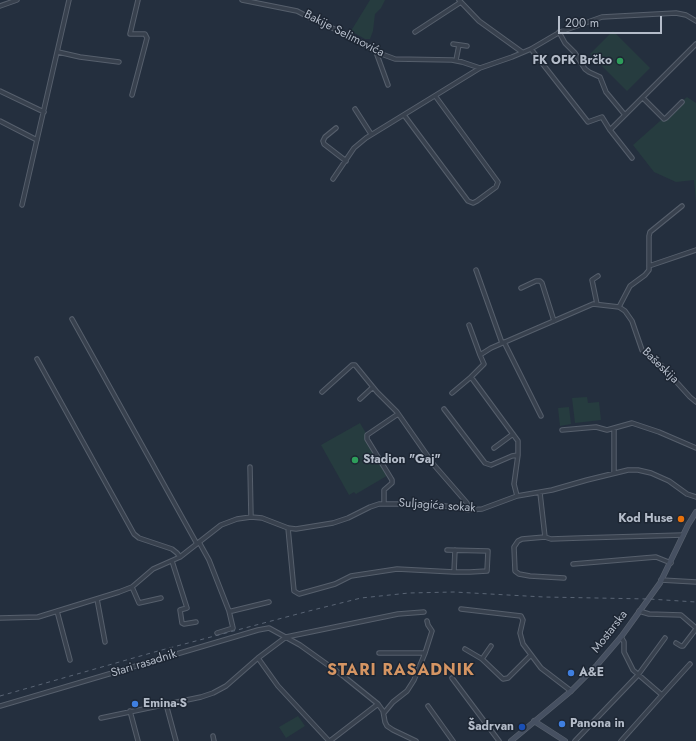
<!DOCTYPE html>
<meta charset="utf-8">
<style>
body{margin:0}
#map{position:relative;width:696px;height:741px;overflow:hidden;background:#242f3e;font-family:Jost,sans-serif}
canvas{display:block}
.scale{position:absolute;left:558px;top:16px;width:104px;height:18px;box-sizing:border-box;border:2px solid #b4bcc9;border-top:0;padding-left:5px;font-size:12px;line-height:14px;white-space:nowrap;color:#b4bcc9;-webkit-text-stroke:3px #1d2633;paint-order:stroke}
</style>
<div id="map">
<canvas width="696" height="741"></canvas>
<div class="scale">200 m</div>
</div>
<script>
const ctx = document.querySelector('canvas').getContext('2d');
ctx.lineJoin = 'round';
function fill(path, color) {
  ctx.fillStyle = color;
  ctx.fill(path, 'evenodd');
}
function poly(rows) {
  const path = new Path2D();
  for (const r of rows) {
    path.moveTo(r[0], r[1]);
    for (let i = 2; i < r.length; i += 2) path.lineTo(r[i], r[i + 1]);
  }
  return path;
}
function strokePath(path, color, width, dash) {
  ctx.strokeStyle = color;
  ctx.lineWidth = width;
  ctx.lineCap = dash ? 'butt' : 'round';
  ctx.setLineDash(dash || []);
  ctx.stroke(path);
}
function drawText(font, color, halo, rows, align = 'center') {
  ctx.font = font + ' Jost,sans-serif';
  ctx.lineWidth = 3;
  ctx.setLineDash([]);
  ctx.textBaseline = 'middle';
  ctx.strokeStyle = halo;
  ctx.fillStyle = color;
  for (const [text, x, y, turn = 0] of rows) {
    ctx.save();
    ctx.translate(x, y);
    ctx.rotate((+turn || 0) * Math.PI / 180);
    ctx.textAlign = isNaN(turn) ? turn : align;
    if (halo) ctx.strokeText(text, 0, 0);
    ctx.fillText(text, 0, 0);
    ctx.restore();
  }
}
const green = poly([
 [370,0,385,0,381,8,375,14,373,31,370,39,365,39,351,31],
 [613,31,650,68,627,91,590,54],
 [687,97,696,103,696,202,694,180,676,182,654,172,633,145],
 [587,397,588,403,599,402,601,420,575,423,572,398],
 [569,407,571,424,560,426,558,408],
 [360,423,390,474,356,494,354,492,349,495,321,445],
 [298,716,305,726,286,738,279,727]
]);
const street = poly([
 [242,0,297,11,320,23,349,35,376,52,395,59,452,60,462,62,480,68,512,57,531,49,560,32,602,17,676,13,686,15,696,21],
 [459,0,479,21,522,52],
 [0,6,17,0],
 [415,32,461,2],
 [559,32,565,43,575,53,585,69,589,72,600,77,606,92,625,115],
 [453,44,467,46],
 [531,49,588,122,602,117,610,130,696,44],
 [58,52,80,57,119,62],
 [376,52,388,85],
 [456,60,459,45],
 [0,91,44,112],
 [132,95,147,38,145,34,130,34,138,0],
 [643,98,664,119,666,118,682,102],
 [355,109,371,134],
 [404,115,468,201,473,203,477,201,496,187,498,182,436,97],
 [0,121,37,140],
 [336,128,325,137,323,141,324,144,346,161],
 [610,130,632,158],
 [333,179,354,148,366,138,480,68],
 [22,205,69,0],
 [649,266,696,250],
 [476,270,502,343],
 [521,288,536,281,540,281,542,283,554,321],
 [597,304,592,280,598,276],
 [619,307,630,286,645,275,649,270,649,236,650,232,682,206],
 [72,319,197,544],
 [469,325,480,355],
 [504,342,541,416],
 [37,359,134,534,139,538,172,549,177,553,180,557],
 [322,392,352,365,355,365,377,392,397,412,434,465,467,503,469,510],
 [452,393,471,377],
 [360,399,373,387],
 [444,409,485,463,491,465,512,456,518,455],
 [562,430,596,427,607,430,632,423,659,432,696,448],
 [494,448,513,434],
 [250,467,251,517],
 [614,473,614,428],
 [540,493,545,537,551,539,580,538,683,535],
 [517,496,514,484,518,455,518,441,471,377,484,364,480,355,491,348,593,304,619,307,625,311,632,321,642,350,663,367,690,397,696,402],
 [384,504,384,490,392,483,392,480,367,439,367,435,398,414],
 [288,528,294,591,299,594,335,584,351,576,397,569,454,572,455,550],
 [545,537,522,539,518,541,514,547,515,571,519,574,530,576,564,578],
 [199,542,209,560,229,611,232,611,269,602],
 [447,550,488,551,487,571,470,572,454,572],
 [172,561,187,608,180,610,182,623,184,624,196,622],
 [573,564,656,557,671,563],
 [661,580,696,582],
 [132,587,139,603,161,598],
 [97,599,105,642],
 [461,609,521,616,523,620,520,633,523,644,541,668,571,691],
 [57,611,70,660],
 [639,611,649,614,681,615,696,628],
 [0,618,38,617,119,592,132,587,153,569,180,557,221,525,237,519,251,517,262,518,288,528,296,529,333,523,348,518,370,507,379,504,434,504,469,510,482,509,517,496,552,490,587,480,628,470,638,470,651,473,669,481,687,494,696,497],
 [217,633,233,628,229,611],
 [676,643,681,646,683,646,696,629],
 [491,646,482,659,503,679,508,678,531,655],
 [465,649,482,659],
 [379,653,425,653],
 [452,678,499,741],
 [662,695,690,664],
 [166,704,176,741],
 [0,706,258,630,269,628,300,645,342,675,378,704,383,711,385,722,387,726,393,730,416,741],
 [428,706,453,741],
 [130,711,138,741],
 [384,713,393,702,407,691,414,680,425,653,432,631,428,625,427,621],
 [101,718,201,697,213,693,226,686,258,658],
 [213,736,214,741],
 [329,741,278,686,258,658,286,637,398,614,424,612],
 [330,741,378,704],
 [575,741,638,675,665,638],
 [621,741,662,695,633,670,624,652,624,642,621,637]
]);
const secondary = poly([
 [534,721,565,741],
 [511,741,571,691,597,665,621,637,660,583,688,525,696,512]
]);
const rail = poly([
 [0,696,158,651,309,611,361,598,409,593,454,592,544,597,649,599,696,602]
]);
const markers = [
 [620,61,4,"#2e9e5b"],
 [355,460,4,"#2e9e5b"],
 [681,519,4,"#e8710a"],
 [571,673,4,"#3f7fe0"],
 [135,704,4,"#3f7fe0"],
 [562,724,4,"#3f7fe0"],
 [522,727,4,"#1a4fb4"]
];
const streetNames = [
 ["Bakije Selimovića",344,34,27],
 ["Bašeskija",660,366,44],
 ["Suljagića sokak",437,506,4],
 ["Mostarska",610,632,-52],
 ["Stari rasadnik",144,664,-17]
];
const poiNames = [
 ["FK OFK Brčko",612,61,"right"],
 ["Stadion \"Gaj\"",363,460],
 ["Kod Huse",673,519,"right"],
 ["A&E",579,673],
 ["Emina-S",143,704],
 ["Panona in",570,724],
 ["Šadrvan",514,727,"right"]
];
const districtNames = [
 ["STARI RASADNIK",401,671]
];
fill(green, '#263c3f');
strokePath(street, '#565f6c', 5.5);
strokePath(secondary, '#565f6c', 6);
strokePath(street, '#38414e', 3.5);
strokePath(secondary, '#465061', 4.5);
strokePath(rail, '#5a6575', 1, [4, 4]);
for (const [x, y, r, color] of markers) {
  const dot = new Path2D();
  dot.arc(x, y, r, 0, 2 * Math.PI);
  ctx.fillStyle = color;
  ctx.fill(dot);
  strokePath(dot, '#1d2633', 1.5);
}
drawText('12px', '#b4bcc9', '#1d2633', streetNames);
drawText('bold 12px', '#b4bcc9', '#1d2633', poiNames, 'left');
ctx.letterSpacing = '1px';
drawText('bold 16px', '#d59563', '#1d2633', districtNames);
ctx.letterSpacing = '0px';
</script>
